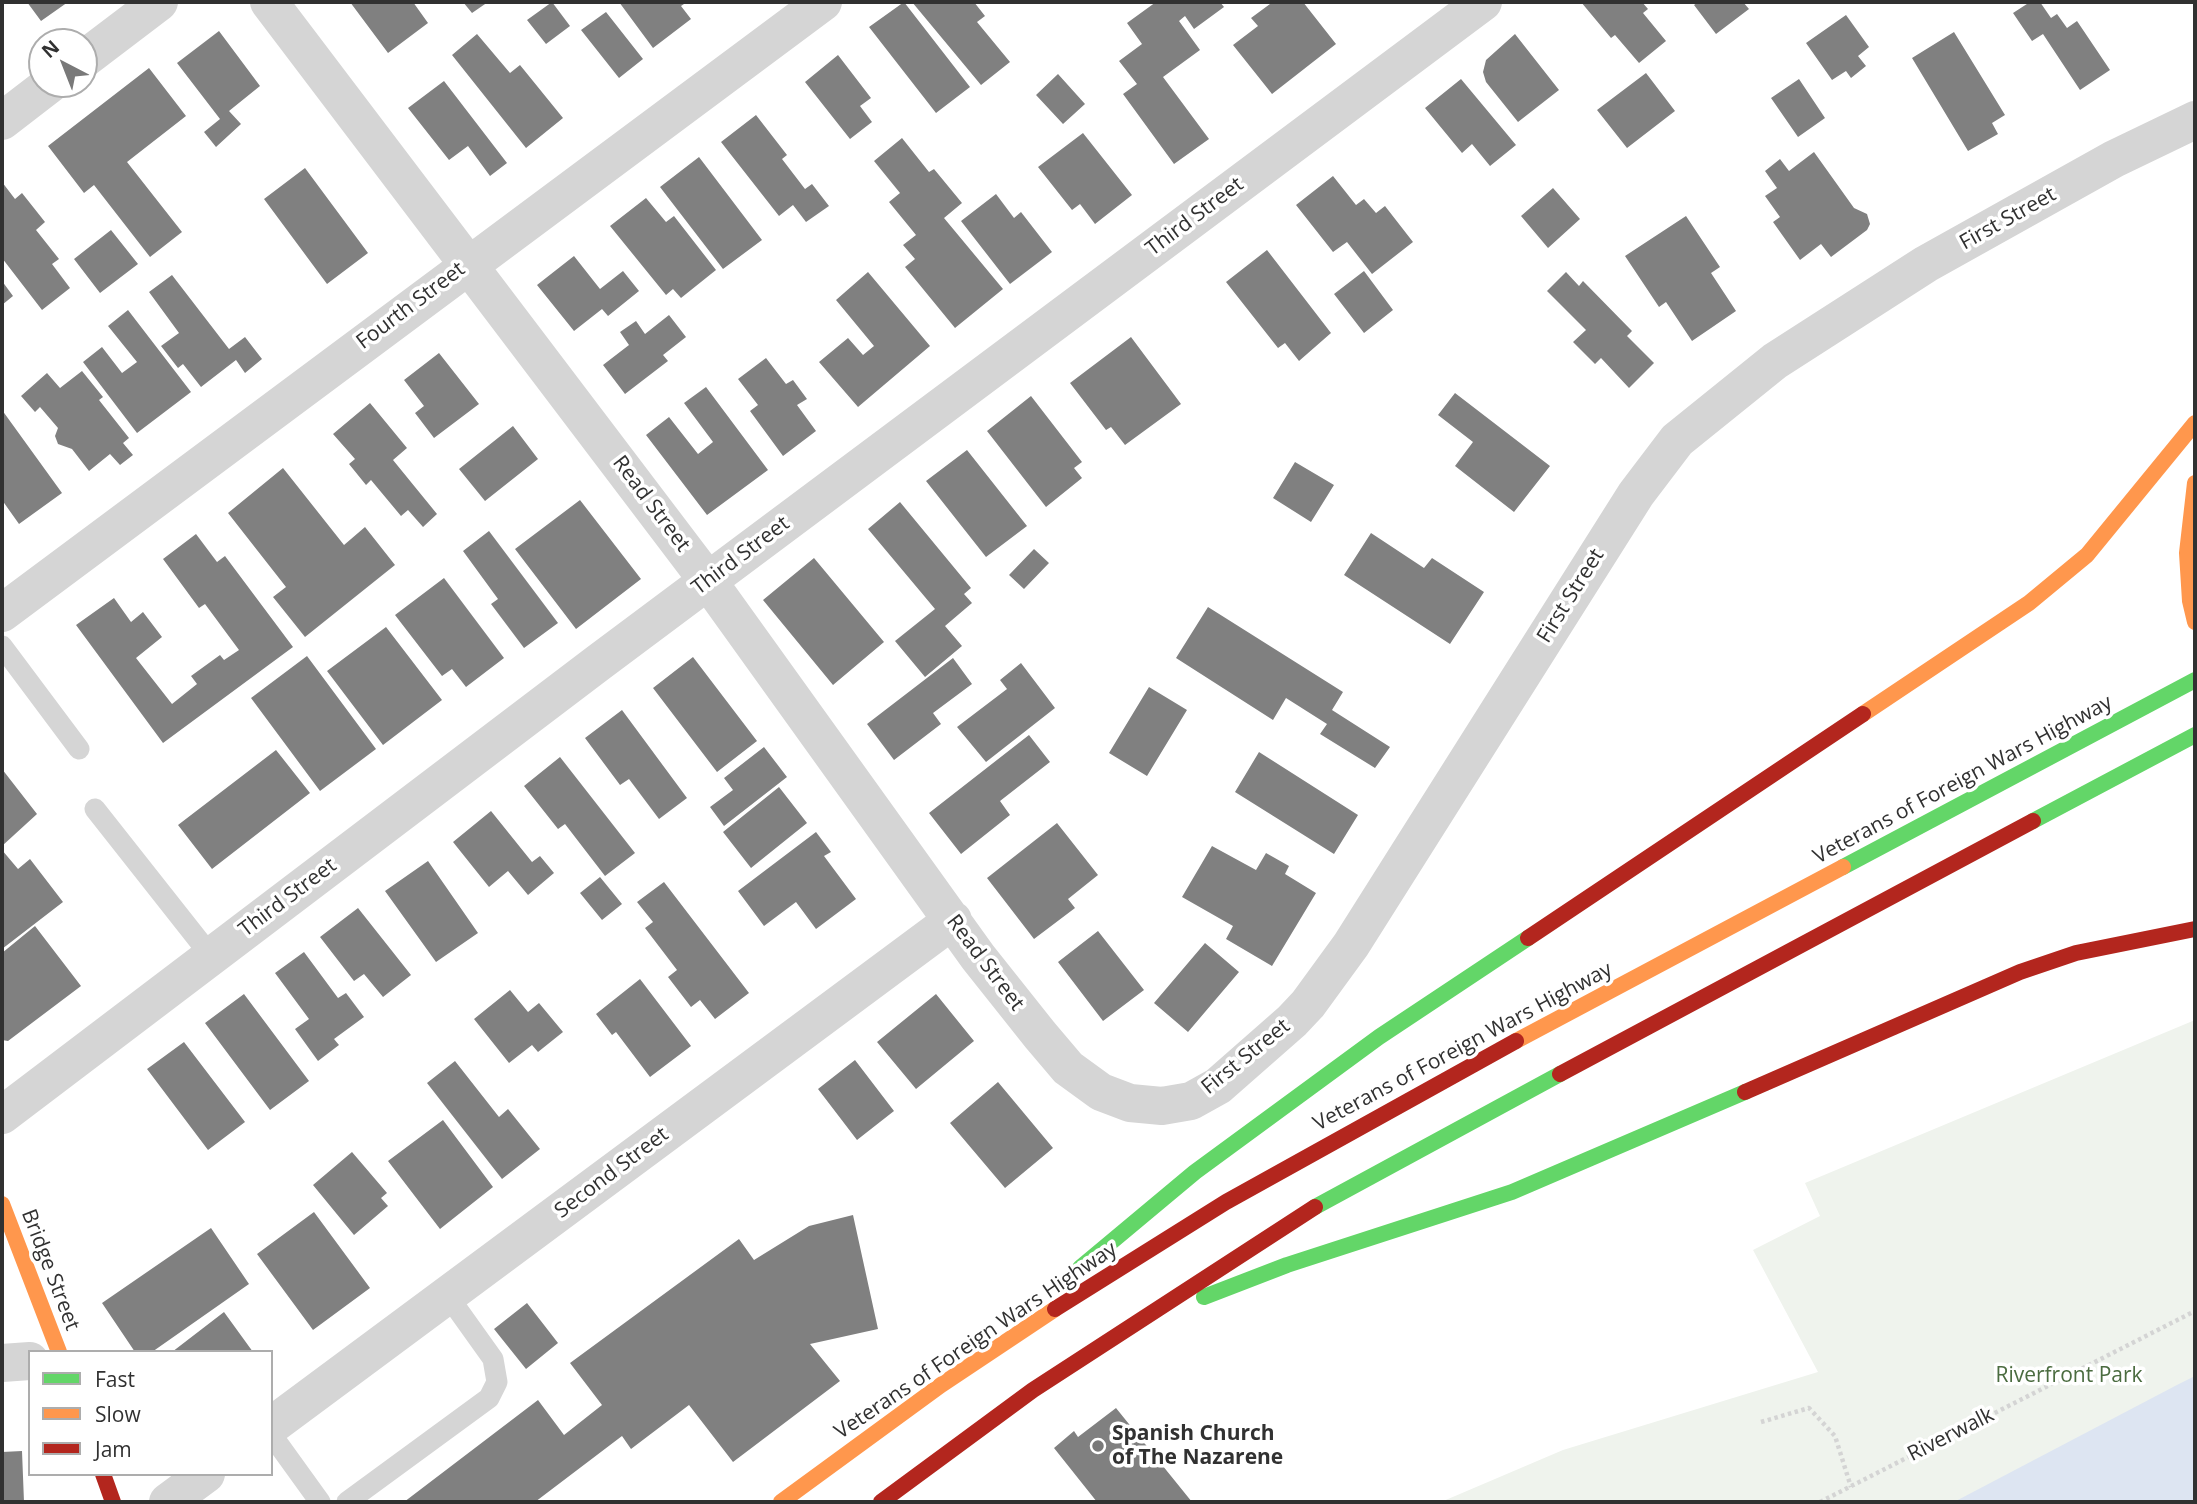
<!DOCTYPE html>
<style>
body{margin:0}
#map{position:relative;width:2197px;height:1504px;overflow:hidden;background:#fff;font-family:"Open Sans",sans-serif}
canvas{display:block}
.frame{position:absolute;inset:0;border:4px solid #313131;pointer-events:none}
.legend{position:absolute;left:28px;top:1350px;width:245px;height:126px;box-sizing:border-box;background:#fff;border:2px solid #adadad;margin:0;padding:9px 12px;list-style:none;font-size:21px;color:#313131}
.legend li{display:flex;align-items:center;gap:14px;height:35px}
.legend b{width:35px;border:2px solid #adadad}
.north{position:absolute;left:28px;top:28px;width:70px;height:70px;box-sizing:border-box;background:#fff;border:2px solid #adadad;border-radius:50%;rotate:318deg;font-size:19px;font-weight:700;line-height:28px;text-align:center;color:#313131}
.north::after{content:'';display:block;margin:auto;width:24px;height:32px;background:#797979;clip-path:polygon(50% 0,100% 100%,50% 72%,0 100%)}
</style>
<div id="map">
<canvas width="2197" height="1504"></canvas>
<div class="frame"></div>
<ul class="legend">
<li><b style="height:9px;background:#63d668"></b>Fast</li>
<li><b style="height:9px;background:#ff974d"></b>Slow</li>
<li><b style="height:9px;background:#b3261e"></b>Jam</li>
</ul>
<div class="north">N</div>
</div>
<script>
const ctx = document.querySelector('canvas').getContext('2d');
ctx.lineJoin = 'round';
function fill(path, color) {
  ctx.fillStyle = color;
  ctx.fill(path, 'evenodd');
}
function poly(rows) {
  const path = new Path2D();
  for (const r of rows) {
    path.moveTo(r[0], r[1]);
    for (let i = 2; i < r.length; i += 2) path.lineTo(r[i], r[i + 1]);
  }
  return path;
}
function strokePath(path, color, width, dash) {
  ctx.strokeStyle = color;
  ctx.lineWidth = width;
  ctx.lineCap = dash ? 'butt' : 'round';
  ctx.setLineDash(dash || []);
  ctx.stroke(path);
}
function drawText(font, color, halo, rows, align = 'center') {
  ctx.font = font + ' "Open Sans",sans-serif';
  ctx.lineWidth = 7;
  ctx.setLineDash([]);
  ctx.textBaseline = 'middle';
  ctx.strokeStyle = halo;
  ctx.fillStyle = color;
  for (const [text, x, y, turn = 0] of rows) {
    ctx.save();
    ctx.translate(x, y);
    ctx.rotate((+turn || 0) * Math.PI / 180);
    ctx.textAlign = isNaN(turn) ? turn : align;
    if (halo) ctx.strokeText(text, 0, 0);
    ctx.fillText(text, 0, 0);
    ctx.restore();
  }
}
const green = poly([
 [2195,1020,2195,1462,2114,1502,1441,1502,1563,1450,1818,1372,1753,1250,1820,1216,1805,1183]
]);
const water = poly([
 [2195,1376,2195,1502,1954,1502,2175,1386]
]);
const building = poly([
 [27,2,68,2,41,21],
 [350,2,413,2,428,23,388,53],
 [463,2,488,2,472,13],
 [552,2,570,26,546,44,527,20],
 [619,2,687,2,681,6,691,19,653,48],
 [904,2,970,87,936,113,869,27],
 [912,2,974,2,985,16,977,22,1010,62,981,85],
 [1156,2,1220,2,1224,7,1194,29,1185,16,1179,21,1200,50,1163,77,1209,139,1174,164,1123,94,1137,84,1119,61,1142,44,1127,23],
 [1268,2,1303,2,1336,44,1272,94,1233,45,1258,26,1251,18,1270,4],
 [1581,2,1642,2,1648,9,1643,13,1666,41,1639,63,1615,35,1611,38],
 [1698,2,1743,2,1749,9,1716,34,1694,5],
 [2030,2,2040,2,2051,18,2057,14,2067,28,2077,21,2110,70,2080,90,2043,34,2032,41,2013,13],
 [606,12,643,59,619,78,581,30],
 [1846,15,1869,47,1858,56,1866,66,1851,78,1846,71,1832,80,1806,43],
 [219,31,260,86,229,111,241,124,216,147,204,132,220,119,177,63],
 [1954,32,2005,115,1992,123,1998,134,1968,151,1912,58],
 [477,34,510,73,520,65,563,118,526,148,452,55],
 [1515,34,1559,90,1518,122,1486,82,1483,72,1486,60],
 [838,55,871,98,860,106,872,122,850,139,805,82],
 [149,68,186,116,127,162,182,232,150,257,94,185,84,193,48,146],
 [1646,73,1675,111,1627,148,1597,110],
 [1058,74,1085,104,1063,124,1036,95],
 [1461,79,1516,145,1490,166,1472,144,1462,153,1425,108],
 [1799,79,1825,118,1798,137,1771,98],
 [444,81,507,163,490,176,468,146,449,160,408,108],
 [756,115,787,155,782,159,805,189,812,184,829,206,806,222,793,205,779,216,721,142],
 [1083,133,1132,195,1095,224,1080,204,1072,210,1038,167],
 [902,138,929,172,934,169,962,203,944,218,1003,289,955,328,905,267,915,259,903,245,916,235,889,202,900,193,874,161],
 [1814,152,1854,208,1867,214,1870,224,1867,230,1831,257,1821,244,1800,260,1773,222,1780,217,1765,196,1777,188,1765,171,1780,159,1789,171],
 [699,157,762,240,723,269,660,187],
 [305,168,368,253,327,284,264,199],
 [1333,176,1356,205,1364,199,1376,213,1385,206,1413,242,1372,274,1347,242,1333,252,1296,205],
 [2,182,15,199,22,193,45,222,36,230,59,259,52,264,70,288,42,310,2,258],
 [1553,188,1580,219,1548,248,1521,216],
 [996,194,1014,218,1021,212,1052,252,1010,284,961,221],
 [646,198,666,222,674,216,716,270,681,298,673,289,666,295,610,226],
 [1686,216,1720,267,1711,273,1736,311,1692,341,1666,302,1659,307,1625,256],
 [111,230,138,264,100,293,74,259],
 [1267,250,1331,333,1299,361,1285,343,1278,348,1226,282],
 [574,256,600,289,623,271,639,291,608,316,602,309,574,331,537,285],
 [1364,271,1393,310,1364,333,1334,294],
 [868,272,930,346,858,407,819,362,848,338,863,355,874,346,836,300],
 [1566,272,1579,286,1583,281,1632,331,1627,336,1654,363,1629,388,1601,358,1595,364,1573,342,1586,330,1547,291],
 [172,275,229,349,245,337,262,359,245,373,236,360,201,387,183,364,178,368,161,346,179,333,149,292],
 [2,281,13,296,2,305],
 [128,310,191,392,137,433,83,362,102,347,122,373,137,362,108,326],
 [669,315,686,337,663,355,668,361,625,394,603,365,629,345,620,332,636,321,645,334],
 [1131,337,1181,404,1125,445,1111,427,1106,430,1070,383],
 [439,353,479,404,434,438,415,413,424,406,404,380],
 [766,358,786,384,793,380,807,399,797,405,816,431,783,456,750,411,758,405,738,379],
 [82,371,103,397,99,400,129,438,123,443,133,455,120,465,110,454,89,471,72,449,58,444,55,436,58,428,40,407,35,412,21,396,47,373,60,388],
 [706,387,768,470,707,515,646,435,669,417,698,454,713,442,684,403],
 [1455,393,1550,466,1514,512,1455,466,1473,442,1438,415],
 [1031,396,1082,462,1074,468,1082,478,1046,507,987,431],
 [370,403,407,448,393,460,437,514,423,527,408,510,401,516,371,480,366,485,349,464,355,459,333,434],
 [2,410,62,493,19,524,2,500],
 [513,426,538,459,485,501,459,469],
 [967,450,1027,526,986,557,926,481],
 [1295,462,1334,485,1311,522,1273,498],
 [283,468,344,545,365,527,395,565,305,637,273,597,286,587,228,513],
 [580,500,641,579,576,629,515,549],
 [900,502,971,588,964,594,972,603,945,626,962,646,925,677,895,641,935,609,868,529],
 [489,531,558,623,524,648,491,604,498,599,463,551],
 [1371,533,1424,568,1432,558,1484,592,1450,644,1344,575],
 [196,534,217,562,225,556,293,647,163,743,76,625,114,598,131,622,143,612,162,637,136,658,172,704,197,684,191,676,220,655,224,660,239,650,205,604,199,608,163,559],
 [1034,549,1049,563,1024,589,1009,575],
 [814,558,884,642,833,685,763,600],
 [444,578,504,658,466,687,452,669,442,676,395,615],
 [1208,607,1343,692,1332,710,1390,747,1375,768,1320,734,1327,724,1286,698,1273,720,1176,658],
 [386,627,442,700,383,745,327,671],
 [307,656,376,749,320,791,251,698],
 [693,657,757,741,717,772,653,688],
 [953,658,972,684,933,713,941,724,894,760,867,724],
 [1021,663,1055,708,986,762,957,727,1007,689,1000,680],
 [1149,687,1187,710,1147,776,1109,753],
 [622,710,687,798,659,819,629,779,620,785,585,738],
 [1029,735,1050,762,1000,801,1010,815,961,854,929,813],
 [764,747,787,777,724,826,710,807,733,790,724,778],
 [276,750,310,793,212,869,178,825],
 [1259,752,1358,815,1334,854,1235,792],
 [560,757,635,853,605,876,565,824,558,829,524,786],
 [2,769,37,814,2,846],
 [779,787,807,823,751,868,723,832],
 [491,811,532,862,540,856,554,873,528,895,508,871,489,887,453,842],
 [1057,823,1098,875,1068,899,1075,908,1034,939,987,878],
 [816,832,831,852,824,856,856,899,816,929,796,902,764,926,738,891],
 [1212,846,1256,870,1266,853,1289,866,1285,874,1316,893,1272,966,1226,939,1233,926,1182,897],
 [2,850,18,869,30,859,63,902,2,949],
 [428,861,478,933,436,962,385,891],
 [600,877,622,904,602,920,580,893],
 [664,882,749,993,715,1019,700,1000,691,1007,668,977,677,970,645,928,653,922,637,902],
 [358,908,411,975,383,997,364,974,354,981,320,937],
 [35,926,81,986,8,1041,2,1040,2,953],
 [1098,931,1144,990,1103,1021,1058,962],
 [1205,943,1239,972,1188,1032,1154,1003],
 [304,952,338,998,346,993,364,1017,334,1039,339,1045,318,1061,295,1029,309,1019,275,973],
 [640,979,691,1046,650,1077,616,1032,612,1035,596,1014],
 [510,990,528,1012,539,1003,563,1032,538,1052,532,1045,509,1063,474,1019],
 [244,994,309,1081,270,1110,205,1023],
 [936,994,974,1041,916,1089,877,1042],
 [184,1042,245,1122,208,1150,147,1069],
 [855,1060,894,1111,857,1140,818,1089],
 [455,1061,499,1117,508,1109,540,1149,502,1179,427,1083],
 [998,1082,1053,1148,1005,1188,950,1123],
 [443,1120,493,1187,440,1229,388,1161],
 [352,1152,387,1193,381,1198,388,1206,354,1235,313,1185],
 [314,1212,370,1288,313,1330,257,1254],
 [853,1215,878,1329,810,1344,840,1381,733,1462,689,1405,631,1449,622,1436,535,1502,404,1502,538,1400,564,1435,602,1405,570,1363,739,1239,754,1260,809,1226],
 [211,1228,249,1284,152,1352,135,1352,102,1303],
 [527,1303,558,1343,526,1369,494,1329],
 [224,1312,253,1352,172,1352],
 [1116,1408,1192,1502,1097,1502,1054,1448,1074,1431,1078,1437],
 [22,1451,24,1502,2,1502,2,1452]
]);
const path = poly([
 [1761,1422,1809,1408,1835,1436,1851,1487],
 [1820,1502,2195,1311]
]);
const lane = poly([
 [2,646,79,749],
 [95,809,211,956],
 [271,1434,320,1502],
 [347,1502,489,1398,497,1382,493,1359,448,1296]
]);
const street = poly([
 [269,2,708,581,978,957,1040,1035,1068,1068,1101,1092,1130,1103,1162,1106,1191,1101,1218,1086,1292,1021,1308,1004,1351,945,1636,494,1677,440,1775,361,1926,264,2114,159,2195,120],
 [84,59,159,2],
 [2,121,50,84],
 [2,613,823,2],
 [2,1115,598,663,1483,2],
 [2,1363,30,1361],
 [271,1426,953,920],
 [168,1502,206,1474]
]);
const fast = poly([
 [2033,821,2195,735],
 [1843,867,2195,680],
 [1315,1207,1560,1074],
 [1080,1268,1195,1172,1379,1037,1528,938],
 [1204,1297,1287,1265,1512,1192,1745,1092]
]);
const slow = poly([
 [2195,483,2187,553,2190,601,2195,622],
 [1863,714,2029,603,2087,555,2195,423],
 [1516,1041,1843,867],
 [2,1204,59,1352],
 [781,1502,941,1385,1055,1309]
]);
const jam = poly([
 [1528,938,1863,714],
 [1560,1074,2033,821],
 [1745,1092,2020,972,2076,953,2195,929],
 [1055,1309,1226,1202,1516,1041],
 [103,1474,113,1502],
 [881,1502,1033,1390,1315,1207]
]);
const markers = [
 [1098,1446,7,"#797979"]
];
const streetNames = [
 ["Third Street",1195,217,-37],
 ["First Street",2008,219,-29],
 ["Fourth Street",411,306,-37],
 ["Read Street",651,504,53],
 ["Third Street",741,556,-37],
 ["First Street",1571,596,-58],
 ["Veterans of Foreign Wars Highway",1963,780,-28],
 ["Third Street",288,898,-37],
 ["Read Street",985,963,53],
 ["Veterans of Foreign Wars Highway",1463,1047,-28],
 ["First Street",1246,1057,-39],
 ["Second Street",612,1173,-37],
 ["Bridge Street",50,1270,69],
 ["Veterans of Foreign Wars Highway",976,1341,-34],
 ["Riverwalk",1951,1435,-27]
];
const parkNames = [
 ["Riverfront Park",2069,1376]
];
const poiNames = [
 ["Spanish Church",1112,1434],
 ["of The Nazarene",1112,1458]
];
fill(green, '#eff3ed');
fill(water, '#dde5f2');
fill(building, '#808080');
strokePath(path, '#d4d4d4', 4.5, [3.5, 3.5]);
strokePath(lane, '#d5d5d5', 21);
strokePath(street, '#d5d5d5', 38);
strokePath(fast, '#63d668', 16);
strokePath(slow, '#ff974d', 16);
strokePath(jam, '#b3261e', 16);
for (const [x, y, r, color] of markers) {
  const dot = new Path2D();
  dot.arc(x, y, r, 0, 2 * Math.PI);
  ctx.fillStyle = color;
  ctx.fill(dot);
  strokePath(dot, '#fff', 2.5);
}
drawText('21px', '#313131', '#fff', streetNames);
drawText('21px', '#4b6c40', '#fff', parkNames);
drawText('bold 21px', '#313131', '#fff', poiNames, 'left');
</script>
